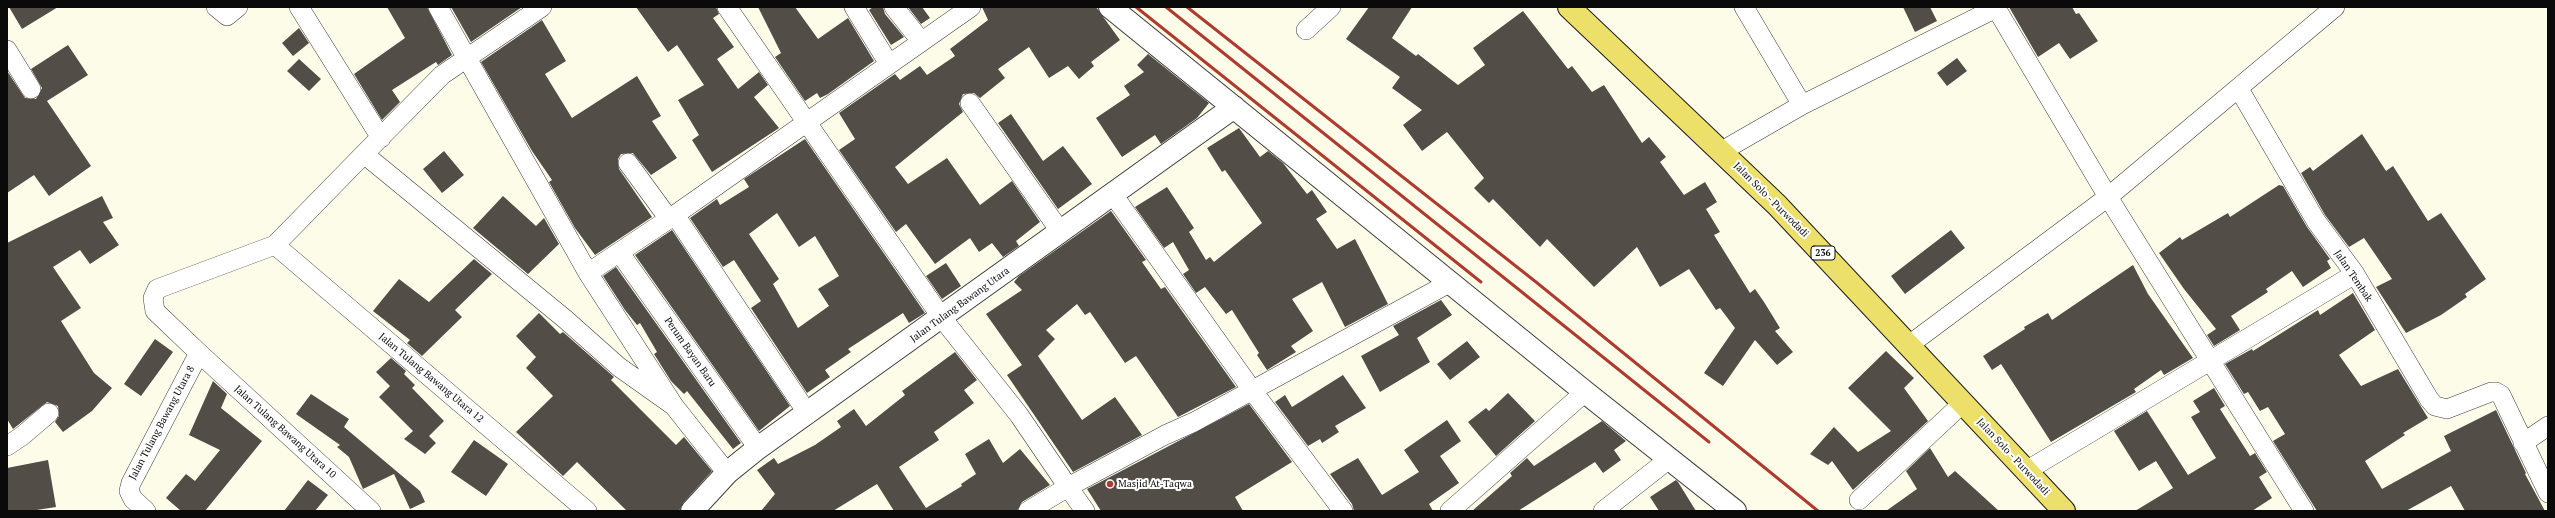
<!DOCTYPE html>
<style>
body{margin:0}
#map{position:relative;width:2555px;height:518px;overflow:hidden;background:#fdfce9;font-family:"PT Serif",serif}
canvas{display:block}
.frame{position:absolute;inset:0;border:8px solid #0a0a0a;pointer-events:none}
</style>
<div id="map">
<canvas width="2555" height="518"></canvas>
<div class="frame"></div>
</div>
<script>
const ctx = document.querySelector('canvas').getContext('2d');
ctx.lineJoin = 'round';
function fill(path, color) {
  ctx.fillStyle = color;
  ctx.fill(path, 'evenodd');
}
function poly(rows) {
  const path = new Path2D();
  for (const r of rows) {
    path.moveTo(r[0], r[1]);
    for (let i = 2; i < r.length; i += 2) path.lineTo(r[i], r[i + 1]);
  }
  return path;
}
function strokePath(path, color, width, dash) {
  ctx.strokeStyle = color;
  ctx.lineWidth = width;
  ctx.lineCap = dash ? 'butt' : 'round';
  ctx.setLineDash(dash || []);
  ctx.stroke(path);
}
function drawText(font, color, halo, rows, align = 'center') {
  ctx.font = font + ' "PT Serif",serif';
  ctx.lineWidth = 4;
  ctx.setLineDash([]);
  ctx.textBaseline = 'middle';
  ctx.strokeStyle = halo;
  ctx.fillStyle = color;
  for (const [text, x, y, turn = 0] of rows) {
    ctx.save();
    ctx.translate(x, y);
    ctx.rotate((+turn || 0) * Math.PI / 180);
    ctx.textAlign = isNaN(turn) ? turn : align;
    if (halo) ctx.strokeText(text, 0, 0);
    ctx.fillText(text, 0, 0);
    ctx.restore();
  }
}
const building = poly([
 [9,7,58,7,22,29],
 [387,7,427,7,452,55,438,65,436,62,392,90,400,102,382,120,354,74,405,38],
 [451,7,522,7,471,42],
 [636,7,716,7,719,14,713,18,734,47,717,59,738,89,759,72,768,85,754,97,779,128,712,172,692,140,699,135,678,100,704,85,677,45,668,52],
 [758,7,795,7,818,39,848,18,874,61,828,94,820,98,817,93,805,101,775,57,781,53],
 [873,7,883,7,885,14,904,37,891,45,869,10],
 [908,7,922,7,930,18,921,24],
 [982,7,1096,7,1120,40,1091,62,1094,66,1079,79,1068,66,1049,78,1029,47,998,69,1005,78,980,98,974,93,963,94,959,104,963,112,895,167,908,184,947,158,980,205,1012,181,1040,222,1016,241,1019,246,1003,257,992,243,979,252,970,238,935,264,906,224,896,232,839,150,855,139,839,113,895,74,900,80,920,66,927,75,955,56,950,49,988,20],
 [1369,7,1412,7,1392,38,1416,56,1418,54,1458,85,1485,65,1473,48,1523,11,1568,69,1572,66,1592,92,1604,85,1642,143,1649,137,1666,157,1660,162,1684,195,1705,182,1717,202,1706,209,1720,232,1714,235,1750,293,1755,289,1764,302,1780,328,1775,331,1793,352,1777,365,1755,340,1723,386,1704,373,1735,328,1720,308,1716,310,1689,269,1660,287,1637,247,1594,287,1547,239,1540,247,1493,199,1489,203,1474,188,1484,178,1447,132,1422,151,1403,125,1422,110,1392,88,1400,77,1346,39],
 [1903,7,1930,7,1937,21,1915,32],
 [2009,7,2072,7,2076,14,2079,13,2098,41,2070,59,2059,43,2038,57],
 [542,20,566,61,545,74,572,118,637,76,661,116,652,121,677,158,651,175,633,153,621,154,618,159,619,169,652,217,595,255,575,228,549,182,552,180,532,151,481,62],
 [299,28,309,43,293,56,282,43],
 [68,45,88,75,47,101,91,166,49,196,34,175,7,193,7,71,25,98,36,99,42,88,31,69],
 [1148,54,1209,103,1197,118,1161,144,1155,135,1122,157,1096,118,1130,95,1124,86,1144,72,1137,65],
 [1957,58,1967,71,1947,86,1937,73],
 [299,59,321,79,309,91,287,71],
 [1011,114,1043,161,1063,146,1092,184,1058,209,998,123],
 [1239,128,1260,157,1268,151,1283,163,1307,194,1312,190,1327,212,1316,219,1337,249,1355,239,1388,304,1345,327,1322,282,1292,299,1313,331,1291,346,1296,352,1267,370,1257,355,1259,353,1232,310,1226,314,1205,287,1196,293,1183,274,1189,270,1173,242,1164,248,1135,207,1167,187,1194,228,1189,232,1206,260,1210,257,1214,262,1262,223,1225,170,1222,172,1207,148],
 [2362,134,2386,171,2393,166,2428,221,2441,213,2486,279,2465,294,2467,297,2441,315,2406,333,2376,287,2392,279,2364,238,2349,247,2325,215,2301,173,2310,167,2313,171],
 [805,139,925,313,909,323,903,313,848,349,851,352,825,370,830,377,807,393,751,308,761,301,734,260,723,267,690,218,717,199,720,205,749,187,744,179],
 [777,213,799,247,815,236,839,276,818,289,829,306,798,328,773,284,779,279,749,234],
 [444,151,464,175,442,193,423,169],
 [2279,185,2283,186,2307,227,2330,259,2327,261,2331,268,2303,287,2292,271,2266,289,2268,292,2231,316,2240,330,2214,346,2207,335,2216,329,2184,289,2159,253,2180,237,2182,240,2228,213,2230,217],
 [102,196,113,218,103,222,119,245,90,264,80,250,53,267,81,308,61,321,94,373,112,388,92,411,63,432,55,422,59,416,58,406,47,402,13,429,7,419,7,243],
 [503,196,536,226,544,218,559,244,528,274,473,228],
 [1111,211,1146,260,1142,262,1161,289,1165,287,1236,387,1178,417,1136,356,1125,363,1090,312,1085,315,1077,304,1046,330,1055,339,1038,356,1082,420,1115,397,1142,435,1073,472,1007,375,1022,365,986,314,1022,290,1014,282,1019,276],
 [672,230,790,406,759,431,635,255],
 [1951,230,1965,248,1905,294,1891,276],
 [474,259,492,274,455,310,462,317,422,356,407,343,410,340,373,311,399,279,429,302],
 [946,263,961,286,942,299,926,276],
 [2133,265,2148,294,2193,358,2164,375,2161,370,2134,389,2136,392,2051,442,2001,364,1992,370,1983,356,2025,329,2024,327,2048,313,2052,320],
 [616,267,741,443,733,449,687,391,684,394,671,381,654,354,657,352,640,323,637,325,625,310,603,276],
 [2353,293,2375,330,2339,355,2361,386,2398,369,2428,418,2403,433,2405,435,2365,461,2382,489,2451,451,2444,436,2496,410,2526,473,2525,474,2545,511,2465,511,2451,486,2406,511,2317,511,2273,441,2285,434,2268,407,2260,411,2248,392,2244,394,2225,364,2252,349,2253,351,2318,310,2320,315],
 [1441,300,1452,315,1417,338,1430,362,1380,392,1361,356,1399,335,1393,326],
 [539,313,560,334,563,332,614,377,611,380,676,445,684,437,712,471,683,503,679,511,627,511,577,462,563,476,516,432,553,396,526,368,536,357,516,336],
 [155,339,173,352,141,396,124,384],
 [1467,341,1480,357,1450,380,1437,364],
 [1886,351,1914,378,1904,388,1928,421,1853,490,1832,461,1828,465,1810,454,1834,427,1858,452,1891,431,1848,388],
 [955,352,977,380,964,390,974,403,934,432,939,440,899,467,926,508,962,486,961,484,976,474,965,454,989,439,1003,463,1020,449,1050,485,1022,502,1017,511,894,511,877,484,833,511,761,511,775,494,757,470,774,458,778,464,815,445,841,427,837,421,854,409,866,426,905,395,902,391],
 [391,358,406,371,404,374,415,385,412,388,444,421,429,436,436,443,425,454,404,439,413,431,379,397,390,386,376,372],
 [1343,375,1366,408,1335,426,1339,432,1322,443,1320,439,1308,446,1275,402,1285,395,1292,407],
 [213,381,227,394,221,408,262,441,205,511,181,511,166,498,186,474,195,481,220,450,189,435],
 [2214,388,2225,406,2220,409,2250,456,2255,453,2267,472,2259,477,2272,498,2252,511,2135,511,2173,488,2156,461,2139,471,2114,431,2147,411,2188,475,2216,458,2191,417,2200,412,2193,401],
 [1508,393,1535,421,1496,456,1468,422,1486,408,1489,411],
 [311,394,349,419,344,427,420,491,425,502,410,509,394,474,363,489,349,457,337,447,340,445,296,414],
 [1249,404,1292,462,1235,497,1243,511,1101,511,1087,489],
 [1447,420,1461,441,1440,456,1459,483,1429,504,1433,511,1354,511,1352,504,1330,474,1358,458,1382,495,1419,472,1404,450],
 [1602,421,1626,441,1614,450,1621,460,1603,473,1595,462,1518,511,1472,511,1512,476,1510,473,1527,458,1534,466],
 [474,440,508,464,486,496,451,472],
 [1930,448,1948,477,1955,471,1999,511,1886,511,1917,489,1906,471],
 [48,460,56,507,30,511,7,511,7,468],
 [308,480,328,495,315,511,284,511],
 [1676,480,1678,482,1696,511,1659,511,1650,497]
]);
const minor = poly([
 [216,7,227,16,238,7],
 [299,7,381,138],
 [438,7,588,273,669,219,971,7],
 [727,7,942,318,1019,415,1068,487,1028,511],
 [854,7,889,64],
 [894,7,921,41],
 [1744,7,1802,105],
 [1996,8,2108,197,2304,511],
 [1306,30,1331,7],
 [7,50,31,89],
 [2239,89,2316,221,2355,274,2429,399,2435,406,2447,409,2491,392,2496,392,2501,395,2548,493],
 [970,103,1060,231],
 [1722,151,1802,105,1998,7],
 [364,154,442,75,542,7],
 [628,163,669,219],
 [1112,193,1252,390,1343,511],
 [677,218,808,414],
 [275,245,587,511],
 [622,256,758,448],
 [588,273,674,406,727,473],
 [1909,345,2108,197,2335,7],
 [2523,443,2548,426],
 [7,446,22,436,49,413],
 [2026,471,2355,274],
 [1859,500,1963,403],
 [146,511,133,499,129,491,131,483,199,353],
 [371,511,199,353,155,311,153,298,157,289,275,245,364,154,565,319,619,367,674,406],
 [1085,511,1068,487,1165,435,1194,422,1451,282],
 [1450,511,1585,392],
 [1603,511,1669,459]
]);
const tertiary = poly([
 [1110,7,1585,392,1735,511],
 [692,511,727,473,758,448,1234,107]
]);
const primary = poly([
 [1569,7,1777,205,2064,511]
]);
const rail = poly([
 [1136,7,1481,282],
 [1166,7,1709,442],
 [1187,7,1536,282,1818,511]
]);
const markers = [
 [1110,484,4,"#ad3c2f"]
];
const shields = [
 [1823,253,24]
];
const shieldNames = [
 ["236",1823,253]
];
const streetNames = [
 ["Jalan Solo - Purwodadi",1771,200,45],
 ["Jalan Tembak",2353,276,56],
 ["Jalan Tulang Bawang Utara",960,305,-36],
 ["Perum Bayan Baru",690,352,55],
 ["Jalan Tulang Bawang Utara 12",431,378,40],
 ["Jalan Tulang Bawang Utara 8",162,423,-62],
 ["Jalan Tulang Bawang Utara 10",285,432,42],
 ["Jalan Solo - Purwodadi",2013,457,47]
];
const poiNames = [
 ["Masjid At-Taqwa",1118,484]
];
fill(building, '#524d47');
strokePath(minor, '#3d3d3d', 20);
strokePath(tertiary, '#3d3d3d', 24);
strokePath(primary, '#1b1b1b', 24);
strokePath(minor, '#fff', 19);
strokePath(tertiary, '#fff', 22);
strokePath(primary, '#ece06a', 22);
strokePath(rail, '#ad3c2f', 3);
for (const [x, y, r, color] of markers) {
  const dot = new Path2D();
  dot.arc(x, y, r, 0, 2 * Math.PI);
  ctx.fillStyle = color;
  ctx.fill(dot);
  strokePath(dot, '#fff', 1.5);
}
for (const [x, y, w] of shields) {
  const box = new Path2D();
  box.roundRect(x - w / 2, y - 7, w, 14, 3);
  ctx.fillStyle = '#fff';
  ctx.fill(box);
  strokePath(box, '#0a0a0a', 1);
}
drawText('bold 9px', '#0a0a0a', null, shieldNames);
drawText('10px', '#0a0a0a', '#fff', streetNames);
drawText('10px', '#0a0a0a', '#fff', poiNames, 'left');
</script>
